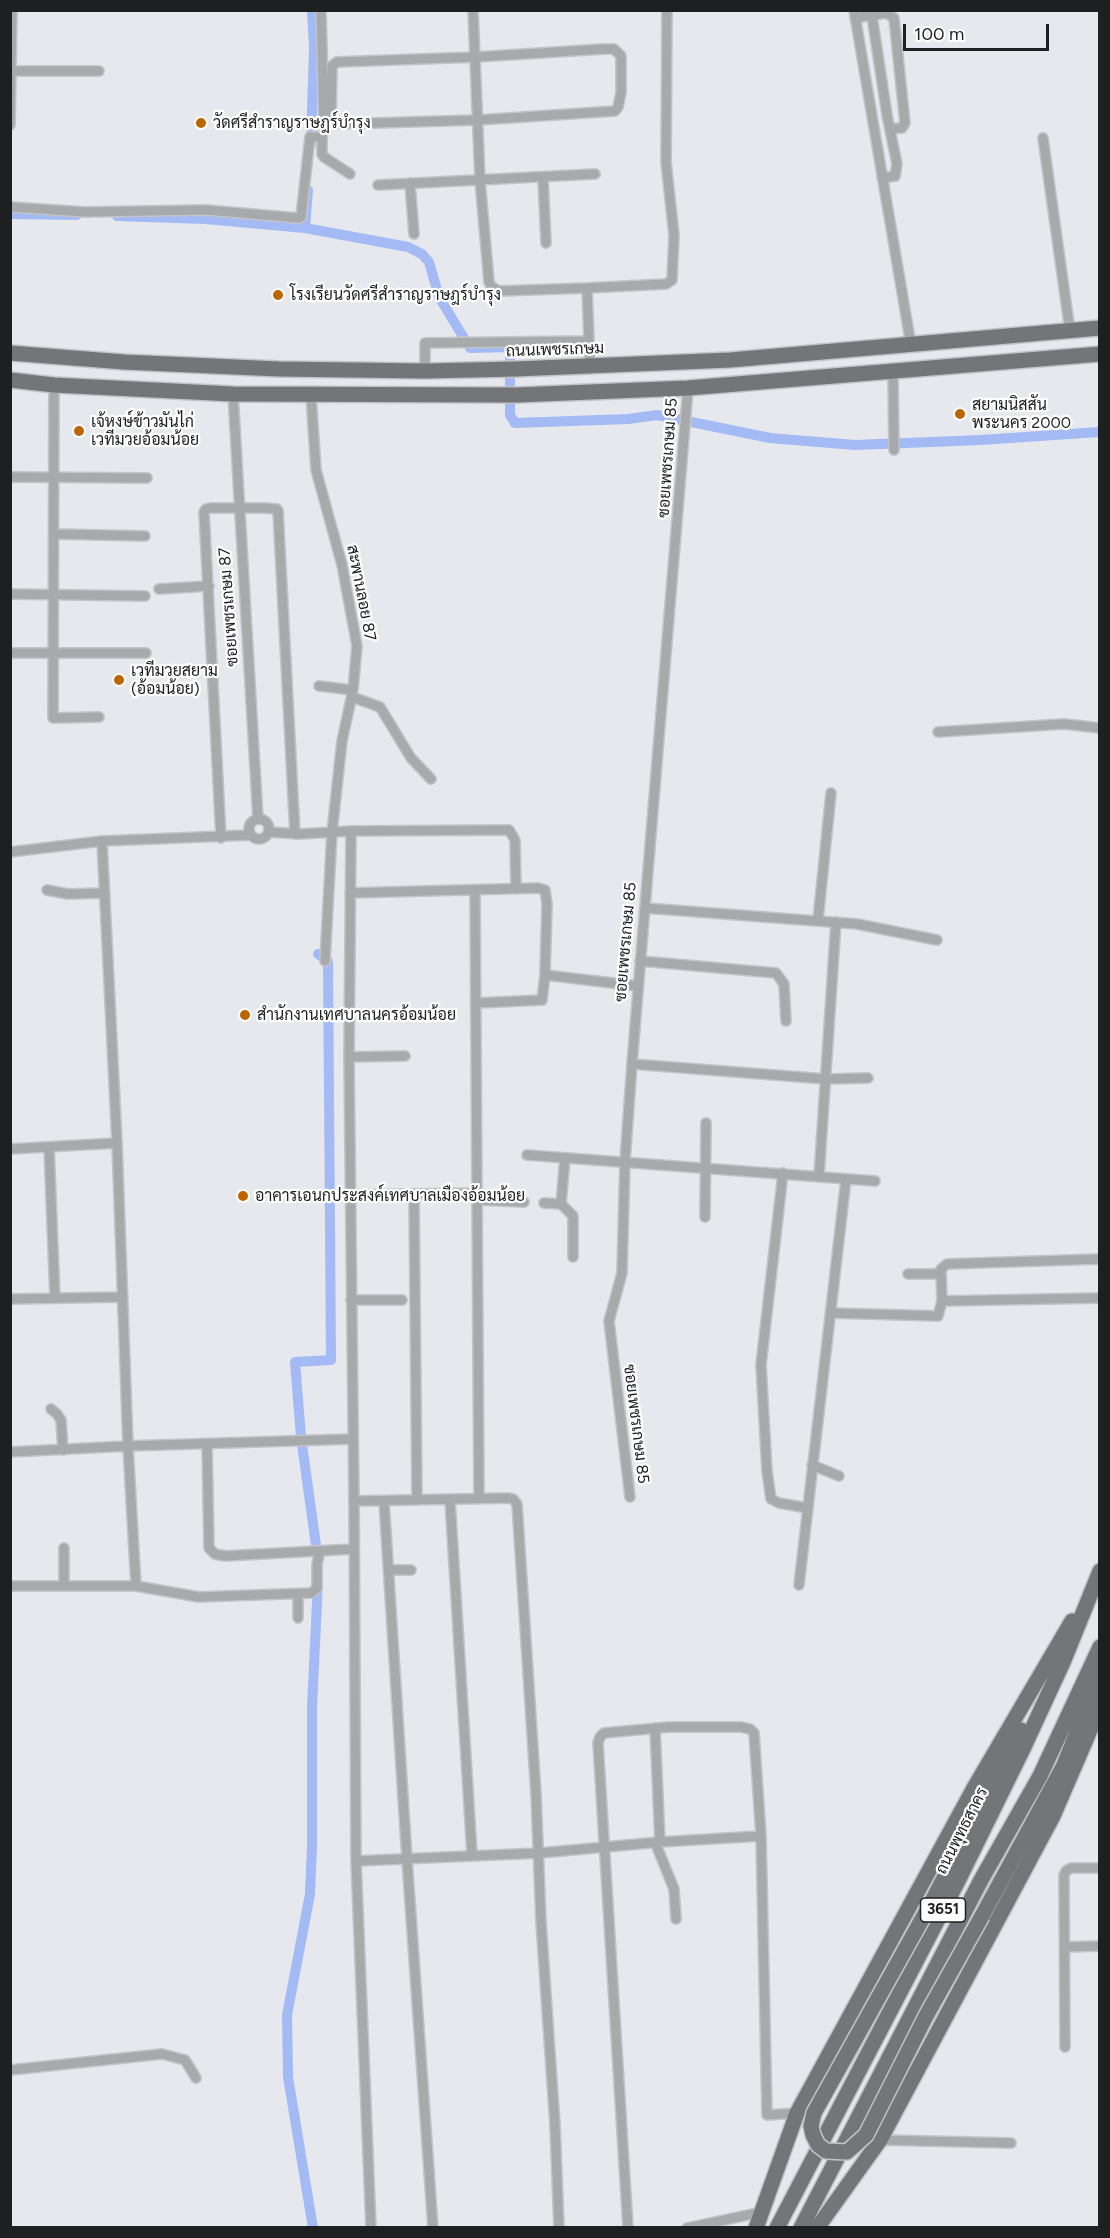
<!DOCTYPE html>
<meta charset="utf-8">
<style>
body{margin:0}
#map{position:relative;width:1110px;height:2238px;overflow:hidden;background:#e6e8ed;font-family:Figtree,sans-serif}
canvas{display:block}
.frame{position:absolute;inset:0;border:12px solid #1e1f20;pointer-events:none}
.scale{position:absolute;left:903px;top:24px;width:146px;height:27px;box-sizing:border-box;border:3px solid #1e1f20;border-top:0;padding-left:8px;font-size:18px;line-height:21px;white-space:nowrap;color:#1e1f20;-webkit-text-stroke:4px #fff;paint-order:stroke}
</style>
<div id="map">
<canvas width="1110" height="2238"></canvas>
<div class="frame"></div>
<div class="scale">100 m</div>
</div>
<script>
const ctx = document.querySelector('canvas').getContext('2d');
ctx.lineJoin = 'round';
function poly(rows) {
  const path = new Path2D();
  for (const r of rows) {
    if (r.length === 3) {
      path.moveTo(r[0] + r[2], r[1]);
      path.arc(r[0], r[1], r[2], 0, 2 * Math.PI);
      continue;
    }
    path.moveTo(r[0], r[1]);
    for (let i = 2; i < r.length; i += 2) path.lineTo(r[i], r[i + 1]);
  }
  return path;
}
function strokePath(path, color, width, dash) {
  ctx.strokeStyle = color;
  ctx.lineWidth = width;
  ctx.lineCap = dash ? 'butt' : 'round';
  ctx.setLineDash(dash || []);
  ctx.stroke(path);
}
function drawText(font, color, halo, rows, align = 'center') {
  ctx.font = font + ' Figtree,Sarabun,sans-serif';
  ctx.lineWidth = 4.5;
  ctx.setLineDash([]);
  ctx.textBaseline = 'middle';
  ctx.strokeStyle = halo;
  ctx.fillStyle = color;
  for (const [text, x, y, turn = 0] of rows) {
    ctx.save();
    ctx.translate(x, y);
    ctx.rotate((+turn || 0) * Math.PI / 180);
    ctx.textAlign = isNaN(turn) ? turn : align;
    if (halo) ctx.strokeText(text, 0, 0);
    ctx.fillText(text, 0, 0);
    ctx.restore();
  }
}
const canal = poly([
 [311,144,314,48,312,10],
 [10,214,77,215],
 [117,216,205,219,305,228,408,247,422,254,429,262,439,297,470,348,510,347,510,415,515,423,628,419,657,415,770,438,855,445,980,440,1100,432],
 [305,228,308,190],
 [318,954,328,961,331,1360,295,1362,301,1437,318,1560],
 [313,2228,288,2077,287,2015,310,1894,312,1846,312,1707,318,1581]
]);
const street = poly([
 [473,10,480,180,489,282,492,287,499,291,587,288,590,368],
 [854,10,911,345],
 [872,16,887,115,897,164,895,176,882,178],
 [855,18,886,13,894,18,905,123,902,128,890,129],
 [604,49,614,49,621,56,621,93,618,107,615,111,478,120,339,124,331,119,332,66,337,62,476,57,604,49],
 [11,71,99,71],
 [10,125,12,10],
 [322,137,322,154,324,157,350,174],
 [1043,138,1070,331],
 [543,177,546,243],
 [410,183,414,234],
 [378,185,595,174],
 [10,207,85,212,206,210,298,218,301,217,310,137,322,137,324,130,321,10],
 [587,288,666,284,672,280,674,235,666,162,667,10],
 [425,371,425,343,588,341],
 [893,371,894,450],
 [54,385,53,718,99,717],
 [233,394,258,819],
 [311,395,316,470,342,565,357,646,353,690,342,741,332,832,325,961],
 [10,477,147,478],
 [54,534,145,536],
 [159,589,209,586],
 [10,594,145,596],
 [10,653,146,653],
 [319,686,353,690],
 [352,697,380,707,411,758,431,779],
 [938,732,1064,724,1100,728],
 [259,829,10],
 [351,831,349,1057,354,1501,356,1861,371,2228],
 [269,832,300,834,351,831,509,830,515,840,516,889],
 [221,838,204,512,206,509,210,508,265,508,277,509,278,511,295,834],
 [102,841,117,1143,128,1446,136,1586],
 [10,852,102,841,251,835],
 [47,890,68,894,105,893],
 [475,890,479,1499],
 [350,893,538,888,545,890,547,904,545,975,542,1000,477,1003],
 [645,908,857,924,937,940],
 [818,920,831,793],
 [640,961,776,973,784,984,786,1021],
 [545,975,638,986],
 [349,1057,405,1056],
 [632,1064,826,1079,868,1078],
 [49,1147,55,1298],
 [10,1149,117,1143],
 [527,1155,875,1181],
 [783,1173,761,1365,767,1471,771,1499,779,1503,807,1508],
 [819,1176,836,922],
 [351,1195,414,1194],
 [478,1200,524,1202],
 [544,1203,561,1204,573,1216,573,1257],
 [561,1204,565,1158],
 [705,1217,706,1123],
 [908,1274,940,1274],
 [10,1299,123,1297],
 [351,1300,402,1300],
 [942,1301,1100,1298],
 [831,1313,938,1316,942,1301,941,1269,947,1264,1100,1259],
 [51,1409,57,1414,61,1420,63,1450],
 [207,1444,209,1548,215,1554,225,1556,354,1549],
 [10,1452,128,1446,353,1439],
 [812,1465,839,1476],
 [630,1497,609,1321,622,1273,625,1161,632,1064,688,388],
 [417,1500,414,1194,478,1193],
 [450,1500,472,1854],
 [354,1501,509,1498,513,1499,517,1504,536,1794,541,1922,555,2125,559,2228],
 [384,1501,407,1859,433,2228],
 [389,1570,411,1570],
 [799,1585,846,1179],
 [10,1586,136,1586,199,1597,311,1593,317,1588,317,1564,320,1551],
 [64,1586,64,1548],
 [298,1618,298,1594],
 [655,1728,660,1842],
 [655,1842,674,1889,676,1919],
 [356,1861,540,1853,660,1842,761,1836],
 [1065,1947,1100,1946],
 [1065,2047,1064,1875,1066,1871,1071,1868,1100,1868],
 [10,2070,162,2054,185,2060,196,2078],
 [880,2140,1011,2143],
 [628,2228,598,1743,600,1737,604,1733,669,1727,741,1727,750,1729,754,1733,761,1836,767,2115,797,2113],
 [687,2228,762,2212]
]);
const primary = poly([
 [10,353,124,362,279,369,425,371,516,369,730,360,1100,328],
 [10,380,54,385,233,394,517,395,688,388,1100,354],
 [930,1905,1021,1730],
 [982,1916,1064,1765,1100,1674],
 [756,2228,797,2113,974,1788,1072,1621],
 [777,2228,959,1879,1022,1751,1064,1660,1100,1571],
 [801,2228,981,1880,1040,1776,1100,1647],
 [817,2228,880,2140,1053,1816,1100,1707]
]);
const primaryBridge = poly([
 [930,1905,814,2113,811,2126,813,2135,818,2145,826,2151,847,2152,866,2135,926,2016,982,1916]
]);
const markers = [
 [201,123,6,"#bd6500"],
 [278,295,6,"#bd6500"],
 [960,414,6,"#bd6500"],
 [79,431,6,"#bd6500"],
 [119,680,6,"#bd6500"],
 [245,1015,6,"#bd6500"],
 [243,1196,6,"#bd6500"]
];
const shields = [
 [943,1910,45]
];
const shieldNames = [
 ["3651",943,1910]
];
const poiNames = [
 ["วัดศรีสําราญราษฎร์บํารุง",213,123],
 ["โรงเรียนวัดศรีสําราญราษฎร์บํารุง",290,295],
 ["สยามนิสสัน",972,405],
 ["พระนคร 2000",972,423],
 ["เจ้หงษ์ข้าวมันไก่",91,422],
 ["เวทีมวยอ้อมน้อย",91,440],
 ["เวทีมวยสยาม",131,671],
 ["(อ้อมน้อย)",131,689],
 ["สำนักงานเทศบาลนครอ้อมน้อย",257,1015],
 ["อาคารเอนกประสงค์เทศบาลเมืองอ้อมน้อย",255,1196]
];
const streetNames = [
 ["ถนนเพชรเกษม",555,350,-2],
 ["ซอยเพชรเกษม 85",668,458,-86],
 ["สะพานลอย 87",361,593,79],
 ["ซอยเพชรเกษม 87",229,607,-94],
 ["ซอยเพชรเกษม 85",626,942,-85],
 ["ซอยเพชรเกษม 85",636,1424,83],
 ["ถนนพุทธสาคร",962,1831,-63]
];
strokePath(canal, '#a3baf4', 10);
strokePath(street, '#c2c4c8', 12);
strokePath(primary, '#c2c4c8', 18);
strokePath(street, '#a8a9ab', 9);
strokePath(primary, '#737578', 15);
strokePath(primaryBridge, '#c2c4c8', 18, []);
strokePath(primaryBridge, '#737578', 15);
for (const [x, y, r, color] of markers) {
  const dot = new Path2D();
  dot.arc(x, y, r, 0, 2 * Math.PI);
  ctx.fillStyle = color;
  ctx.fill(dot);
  strokePath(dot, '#fff', 2);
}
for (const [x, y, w] of shields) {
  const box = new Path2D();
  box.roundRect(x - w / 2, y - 12, w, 24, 4.5);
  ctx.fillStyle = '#fff';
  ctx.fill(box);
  strokePath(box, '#1e1f20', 1.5);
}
drawText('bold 15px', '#1e1f20', null, shieldNames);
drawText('16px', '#1e1f20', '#fff', poiNames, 'left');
drawText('16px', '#1e1f20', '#fff', streetNames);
</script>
